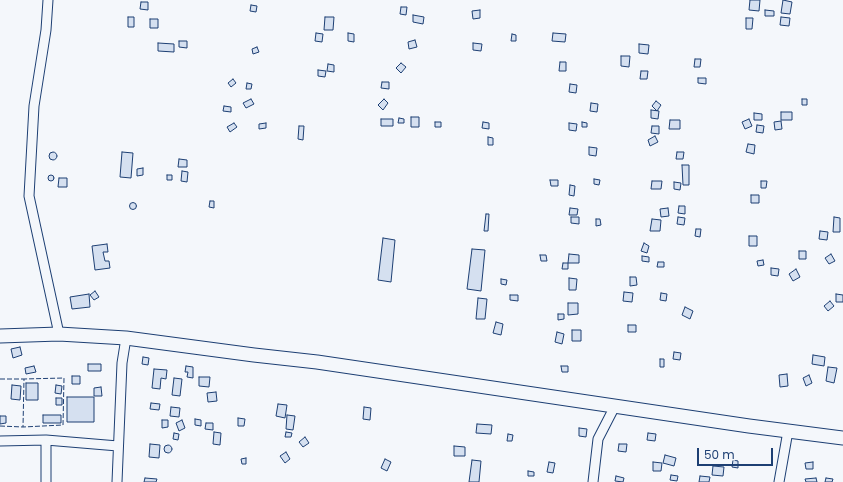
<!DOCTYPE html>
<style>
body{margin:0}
#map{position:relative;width:843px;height:482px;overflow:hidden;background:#f4f7fb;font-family:Poppins,sans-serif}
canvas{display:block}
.scale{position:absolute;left:697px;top:448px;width:76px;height:18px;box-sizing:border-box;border:2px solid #1d3f73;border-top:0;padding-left:5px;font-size:12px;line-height:14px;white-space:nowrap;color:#1d3f73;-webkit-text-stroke:3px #f4f7fb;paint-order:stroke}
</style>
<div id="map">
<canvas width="843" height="482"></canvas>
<div class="scale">50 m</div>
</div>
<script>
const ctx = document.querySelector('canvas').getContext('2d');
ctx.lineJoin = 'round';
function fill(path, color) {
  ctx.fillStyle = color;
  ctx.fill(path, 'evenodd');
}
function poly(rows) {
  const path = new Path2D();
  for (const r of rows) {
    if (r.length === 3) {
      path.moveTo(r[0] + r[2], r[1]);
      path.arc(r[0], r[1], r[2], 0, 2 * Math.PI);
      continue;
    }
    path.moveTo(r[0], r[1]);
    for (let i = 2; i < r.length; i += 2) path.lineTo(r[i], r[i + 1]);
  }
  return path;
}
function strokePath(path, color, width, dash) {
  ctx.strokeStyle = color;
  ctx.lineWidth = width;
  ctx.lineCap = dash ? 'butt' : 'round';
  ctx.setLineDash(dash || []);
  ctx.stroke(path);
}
const building = poly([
 [750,0,760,0,759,11,749,10,750,0],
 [783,0,792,2,790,14,781,13,783,0],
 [141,2,148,2,148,10,140,9,141,2],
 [251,5,257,6,256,12,250,11,251,5],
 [401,7,407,7,406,15,400,14,401,7],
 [480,10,480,18,473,19,472,11,480,10],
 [765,10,774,11,774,16,765,16,765,10],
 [413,15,424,17,423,24,413,22,413,15],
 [128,17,134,17,134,27,128,27,128,17],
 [325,17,334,17,333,30,324,30,325,17],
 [781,17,790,18,789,26,780,25,781,17],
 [746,18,753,18,752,29,746,29,746,18],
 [150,19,158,19,158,28,150,28,150,19],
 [316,33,323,34,322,42,315,41,316,33],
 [348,33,354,34,354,42,348,41,348,33],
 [553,33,566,34,565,42,552,41,553,33],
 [512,34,516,35,516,41,511,41,512,34],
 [415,40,417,47,409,49,408,42,415,40],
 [179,41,187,41,187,48,179,47,179,41],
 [158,43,174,44,174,52,158,51,158,43],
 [473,43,482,44,481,51,473,50,473,43],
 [639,44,649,45,648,54,639,53,639,44],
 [257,47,259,52,253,54,252,49,257,47],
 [621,56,630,56,629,67,621,66,621,56],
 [695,59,701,59,700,67,694,67,695,59],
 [560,62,566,62,566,71,559,71,560,62],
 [401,63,406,67,401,73,396,68,401,63],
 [328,64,334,65,334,72,327,71,328,64],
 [318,70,326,71,325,77,318,76,318,70],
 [641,71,648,71,647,79,640,79,641,71],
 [698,78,706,78,706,84,698,83,698,78],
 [233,79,236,83,231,87,228,83,233,79],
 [382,82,389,82,389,89,381,88,382,82],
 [247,83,252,84,251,89,246,89,247,83],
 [570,84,577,85,576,93,569,92,570,84],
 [251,99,254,104,246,108,243,103,251,99],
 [384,99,388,103,383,110,378,105,384,99],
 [802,99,807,99,807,105,802,105,802,99],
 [656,101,661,105,657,111,652,106,656,101],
 [591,103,598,104,597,112,590,111,591,103],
 [224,106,231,107,231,112,223,111,224,106],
 [651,110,659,111,658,119,651,118,651,110],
 [781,112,792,112,792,120,781,120,781,112],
 [754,113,762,114,762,120,754,120,754,113],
 [411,117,419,117,419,127,411,127,411,117],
 [399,118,404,119,404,123,398,123,399,118],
 [381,119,393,119,393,126,381,126,381,119],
 [749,119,752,126,745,129,742,122,749,119],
 [670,120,680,120,680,129,669,129,670,120],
 [781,121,782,129,775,130,774,122,781,121],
 [435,122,441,122,441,127,435,127,435,122],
 [483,122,489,123,489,129,482,128,483,122],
 [582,122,587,123,587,127,582,127,582,122],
 [234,123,237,127,230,132,227,127,234,123],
 [266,123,266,128,259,129,259,124,266,123],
 [569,123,577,124,576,131,569,130,569,123],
 [757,125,764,126,763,133,756,132,757,125],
 [299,126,304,126,303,140,298,139,299,126],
 [652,126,659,126,659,134,651,133,652,126],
 [655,136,658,142,650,146,648,140,655,136],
 [488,137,493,138,493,145,488,145,488,137],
 [748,144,755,145,754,154,746,152,748,144],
 [589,147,597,148,596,156,589,155,589,147],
 [122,152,133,153,131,178,120,177,122,152],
 [677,152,684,152,683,159,676,159,677,152],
 [53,156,4],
 [179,159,187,160,187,167,178,167,179,159],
 [682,165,689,165,689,185,683,185,682,165],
 [143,168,143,175,137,176,137,169,143,168],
 [182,171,188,172,187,182,181,181,182,171],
 [167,175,172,175,172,180,167,180,167,175],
 [51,178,3],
 [59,178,67,178,67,187,58,187,59,178],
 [594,179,600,180,599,185,594,184,594,179],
 [550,180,558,180,558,186,551,186,550,180],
 [652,181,662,181,661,189,651,189,652,181],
 [761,181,767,181,766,188,761,188,761,181],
 [674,182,681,183,680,190,674,189,674,182],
 [570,185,575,186,574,196,569,195,570,185],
 [751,195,759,195,759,203,751,203,751,195],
 [210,201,214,201,214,208,209,207,210,201],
 [133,206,3.5],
 [679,206,685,206,685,214,678,213,679,206],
 [570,208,578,209,577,215,569,215,570,208],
 [668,208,669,216,661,217,660,209,668,208],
 [486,214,489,214,488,231,484,231,486,214],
 [571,217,579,217,579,224,571,223,571,217],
 [678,217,685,218,684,225,677,224,678,217],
 [834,217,840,218,840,232,833,232,834,217],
 [596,219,600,219,601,225,596,226,596,219],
 [652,219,661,220,660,231,650,231,652,219],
 [696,229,701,229,700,237,695,236,696,229],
 [820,231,828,232,827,240,819,239,820,231],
 [749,236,757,236,757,246,749,246,749,236],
 [383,238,395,240,391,282,378,280,383,238],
 [644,243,649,246,647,253,641,251,644,243],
 [107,244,108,252,103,252,105,261,109,261,110,268,95,270,92,246,107,244],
 [472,249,485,250,481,291,467,289,472,249],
 [799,251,806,251,806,259,799,259,799,251],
 [569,254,579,255,579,263,568,263,569,254],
 [831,254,835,261,829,264,825,258,831,254],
 [540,255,546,255,547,261,541,261,540,255],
 [642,256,649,257,649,262,642,261,642,256],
 [763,260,764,265,758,266,757,261,763,260],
 [658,262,664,262,664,267,657,267,658,262],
 [563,263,568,263,568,269,562,269,563,263],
 [771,268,779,269,778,276,771,275,771,268],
 [796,269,800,277,793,281,789,274,796,269],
 [630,277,636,277,637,285,630,286,630,277],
 [569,278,577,279,576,290,569,290,569,278],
 [501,279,507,280,506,285,501,284,501,279],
 [95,291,99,297,94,300,90,295,95,291],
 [624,292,633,293,632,302,623,301,624,292],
 [661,293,667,294,666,301,660,300,661,293],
 [89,294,90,307,72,309,70,297,89,294],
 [836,294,843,295,843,302,836,302,836,294],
 [510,295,518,295,518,301,510,300,510,295],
 [478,298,487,299,485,319,476,319,478,298],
 [830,301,834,306,828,311,824,306,830,301],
 [568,303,578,303,578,314,568,315,568,303],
 [685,307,693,311,690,319,682,315,685,307],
 [558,314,564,314,564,319,558,320,558,314],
 [496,322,503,324,501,335,493,333,496,322],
 [628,325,636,325,636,332,628,332,628,325],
 [572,330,581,330,581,341,572,341,572,330],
 [557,332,564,334,562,344,555,342,557,332],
 [20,347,22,355,13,358,11,349,20,347],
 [674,352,681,353,680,360,673,359,674,352],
 [813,355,825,357,824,366,812,364,813,355],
 [143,357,149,358,148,365,142,364,143,357],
 [660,359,664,359,664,367,660,367,660,359],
 [88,364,101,364,101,371,88,371,88,364],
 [34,366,36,372,26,374,25,368,34,366],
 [186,366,193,367,193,378,187,377,188,372,185,372,186,366],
 [561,366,568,366,568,372,562,372,561,366],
 [828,367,837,368,834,383,826,381,828,367],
 [154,369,167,370,166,379,161,378,160,389,152,388,154,369],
 [787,374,788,386,780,387,779,375,787,374],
 [809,375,812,383,806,386,803,378,809,375],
 [72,376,80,376,80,384,72,384,72,376],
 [199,377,210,377,209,387,199,386,199,377],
 [174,378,182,379,180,396,172,395,174,378],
 [26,383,38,383,38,400,26,400,26,383],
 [12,385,21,386,20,400,11,399,12,385],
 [56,385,62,386,61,394,55,393,56,385],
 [101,387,102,396,94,396,94,388,101,387],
 [216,392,217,401,208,402,207,393,216,392],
 [67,397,94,397,94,422,67,422,67,397],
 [56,398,62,398,62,405,56,405,56,398],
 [151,403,160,404,159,410,150,409,151,403],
 [278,404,287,405,285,418,276,416,278,404],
 [171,407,180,408,179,417,170,416,171,407],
 [364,407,371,408,370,420,363,419,364,407],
 [43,415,61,415,61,423,43,423,43,415],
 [287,415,295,416,293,430,286,429,287,415],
 [0,416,6,416,6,423,0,424,0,416],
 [238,418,245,419,244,426,238,426,238,418],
 [195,419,201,420,201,426,195,425,195,419],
 [162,420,168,420,168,427,162,428,162,420],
 [182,420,185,428,179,431,176,423,182,420],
 [206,423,213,423,213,430,205,429,206,423],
 [477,424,492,425,491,434,476,433,477,424],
 [579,428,587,429,586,437,579,436,579,428],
 [214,432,221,433,220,445,213,444,214,432],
 [286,432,292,433,291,437,285,437,286,432],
 [174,433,179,434,178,440,173,439,174,433],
 [648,433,656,434,655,441,647,440,648,433],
 [508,434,513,435,512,441,507,441,508,434],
 [305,437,309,443,303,447,299,442,305,437],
 [150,444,160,445,159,458,149,457,150,444],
 [619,444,627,444,626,452,618,451,619,444],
 [168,449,4],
 [454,446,465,447,465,456,454,456,454,446],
 [286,452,290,459,285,463,280,456,286,452],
 [665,455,676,458,674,466,663,463,665,455],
 [246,458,246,464,242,464,241,459,246,458],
 [385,459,391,462,387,471,381,468,385,459],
 [472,460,481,461,479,482,469,482,472,460],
 [733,460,738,461,738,468,732,467,733,460],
 [549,462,555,463,553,473,547,472,549,462],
 [653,462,662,463,661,471,653,471,653,462],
 [813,462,813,469,806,469,805,463,813,462],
 [713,466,724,467,723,476,712,475,713,466],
 [528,471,534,472,534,476,528,476,528,471],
 [671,475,678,476,677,481,670,480,671,475],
 [616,476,624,478,623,482,615,481,616,476],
 [700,476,710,477,709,482,699,482,700,476],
 [145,478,157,479,156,482,144,482,145,478],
 [816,478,817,482,806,482,805,479,816,478],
 [826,478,833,479,832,482,825,482,826,478]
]);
const street = poly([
 [48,0,46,30,34,106,29,196,59,334],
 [46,440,46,482],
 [0,441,46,440,118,446],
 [117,482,122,363,126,338],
 [593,482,598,439,615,406],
 [779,482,788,431]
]);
const secondary = poly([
 [0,336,59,334,126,338,254,355,317,362,749,426,843,438]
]);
const fence = poly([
 [0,379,24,379],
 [0,426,23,427,63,425,64,378,24,379,23,427]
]);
fill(building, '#d5e0f0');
strokePath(building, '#1d3f73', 1);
strokePath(street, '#1d3f73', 11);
strokePath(secondary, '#1d3f73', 15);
strokePath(street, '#f4f7fb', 9);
strokePath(secondary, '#f4f7fb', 13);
strokePath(fence, '#1d3f73', 1, [5, 2]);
</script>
